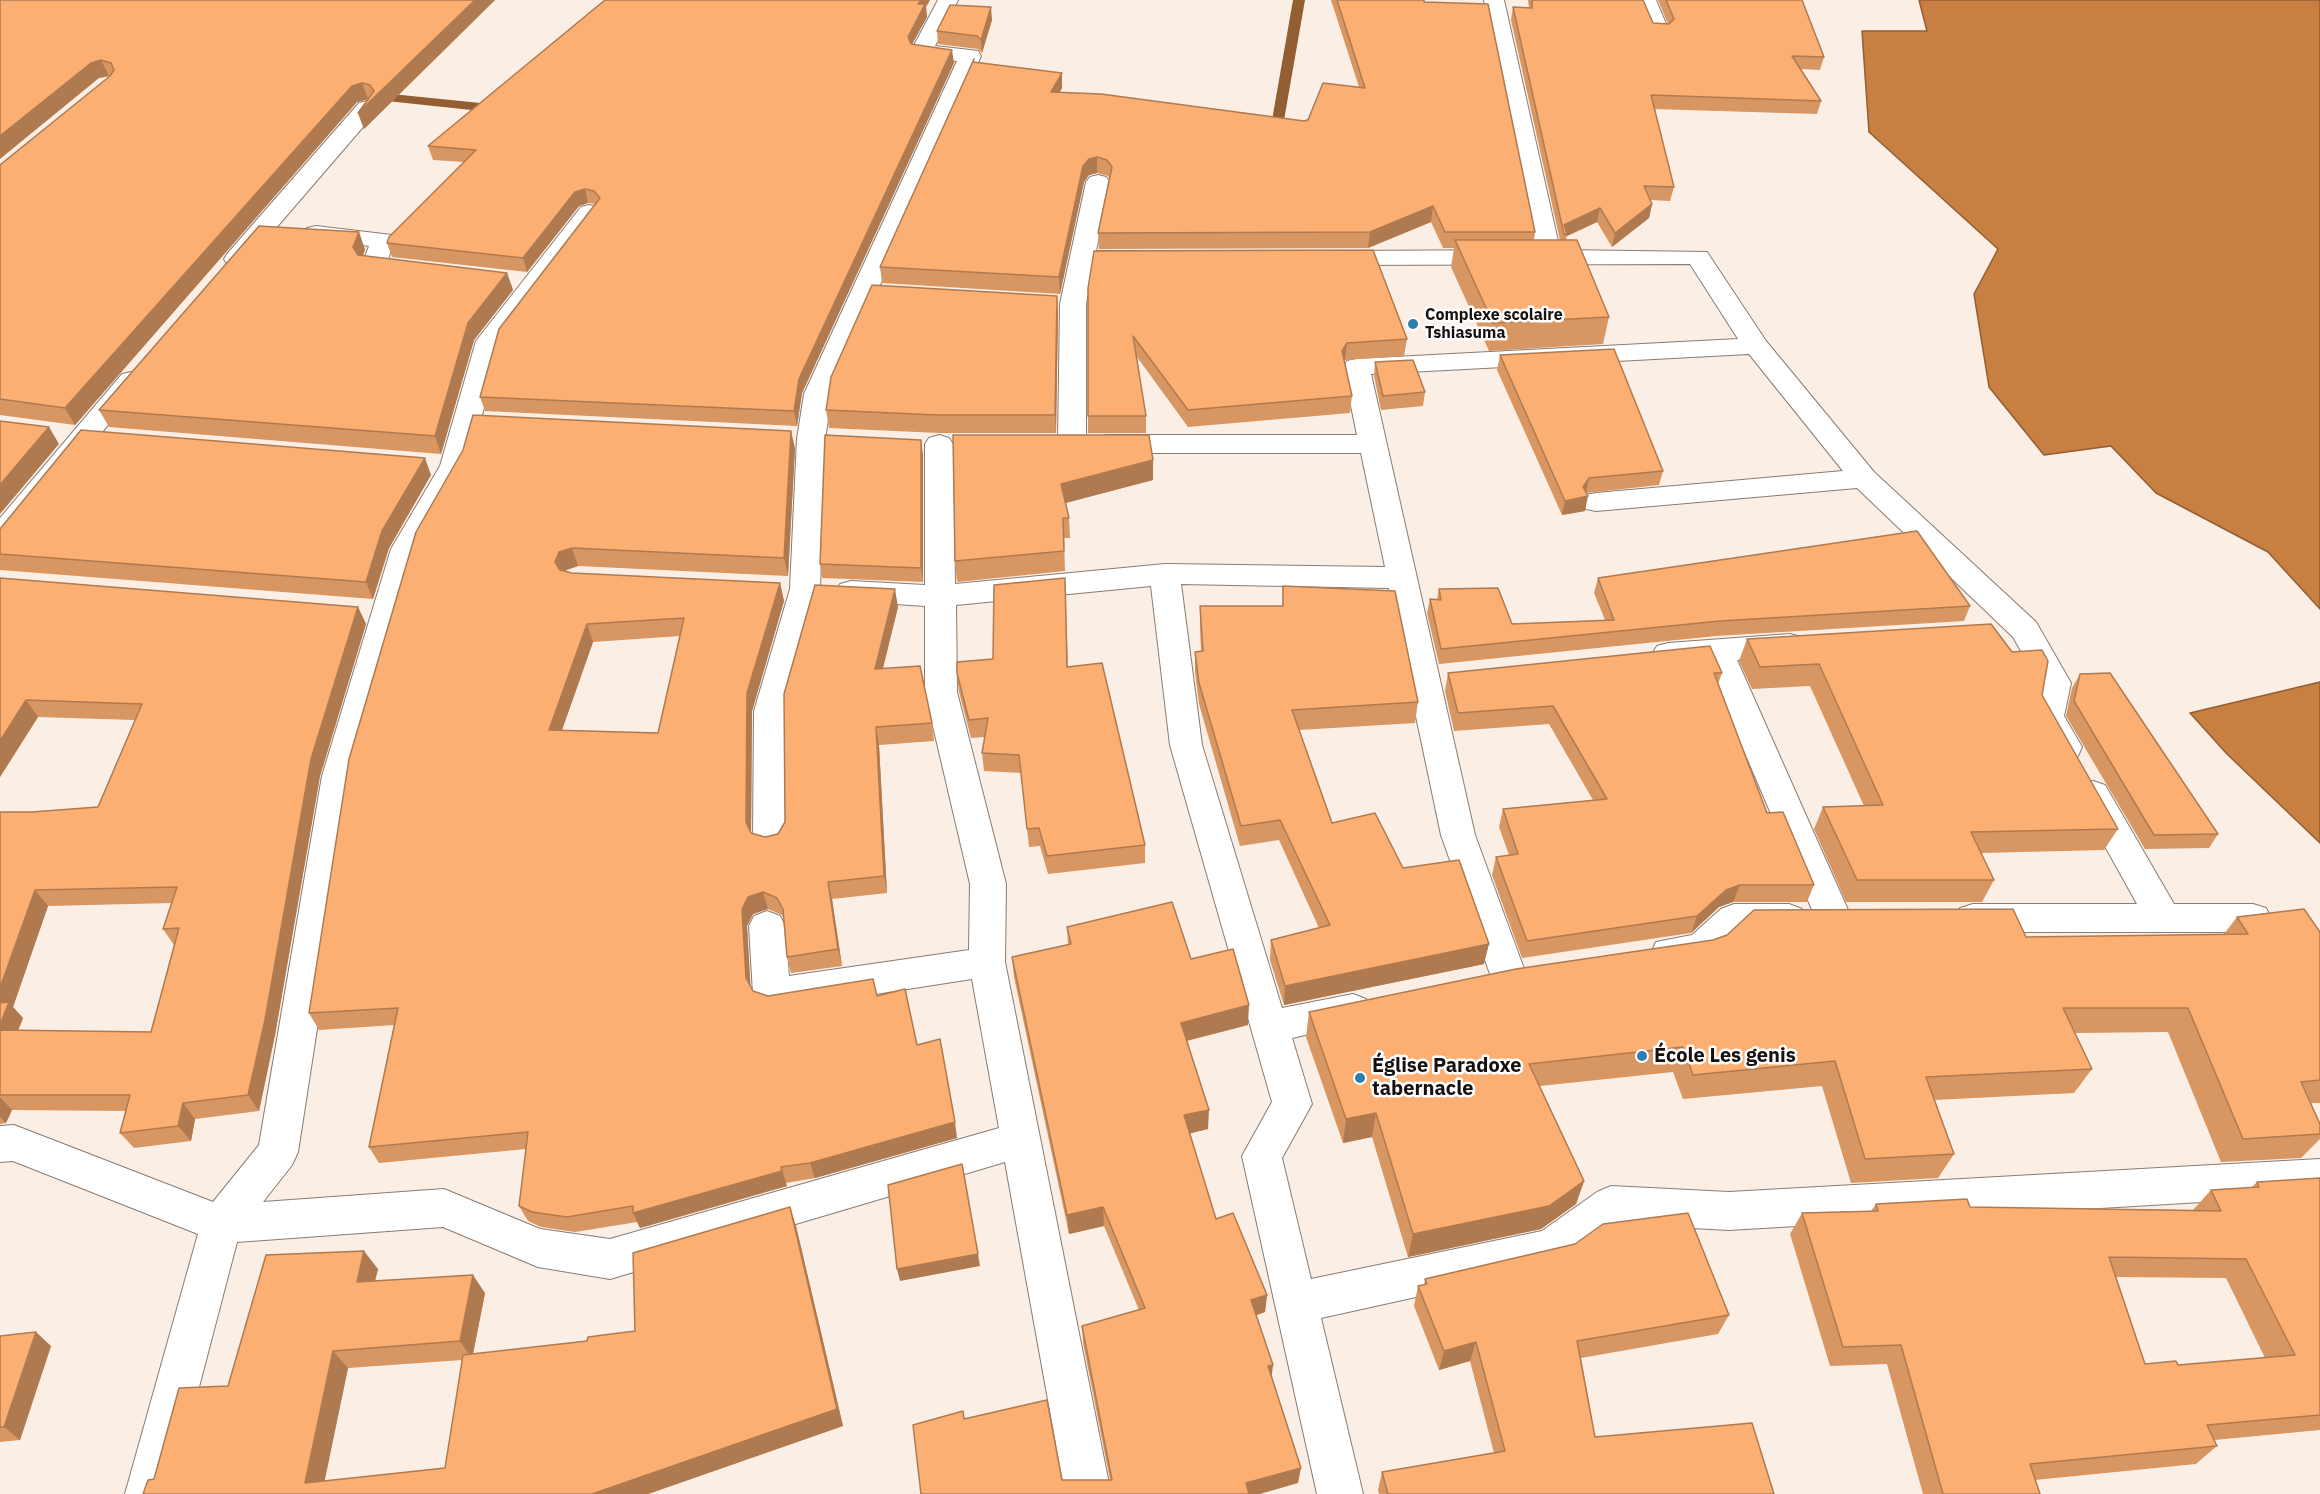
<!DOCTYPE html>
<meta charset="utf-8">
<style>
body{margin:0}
canvas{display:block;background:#fbeee4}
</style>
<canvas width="2320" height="1494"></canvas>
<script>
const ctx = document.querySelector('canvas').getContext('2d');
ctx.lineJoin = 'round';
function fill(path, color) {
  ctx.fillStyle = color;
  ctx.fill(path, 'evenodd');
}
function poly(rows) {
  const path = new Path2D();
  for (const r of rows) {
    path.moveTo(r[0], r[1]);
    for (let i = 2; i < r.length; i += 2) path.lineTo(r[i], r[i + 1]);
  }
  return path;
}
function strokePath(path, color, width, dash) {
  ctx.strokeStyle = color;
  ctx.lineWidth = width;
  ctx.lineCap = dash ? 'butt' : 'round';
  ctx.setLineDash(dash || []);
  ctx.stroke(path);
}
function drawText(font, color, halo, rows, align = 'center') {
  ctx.font = font + ' "IBM Plex Sans",sans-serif';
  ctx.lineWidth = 5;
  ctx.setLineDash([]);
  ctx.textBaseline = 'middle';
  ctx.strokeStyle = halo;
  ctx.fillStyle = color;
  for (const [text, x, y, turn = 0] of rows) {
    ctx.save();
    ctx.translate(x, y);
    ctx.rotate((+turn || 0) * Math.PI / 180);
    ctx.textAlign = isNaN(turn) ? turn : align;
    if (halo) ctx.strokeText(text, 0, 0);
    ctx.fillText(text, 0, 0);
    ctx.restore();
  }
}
const water = poly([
 [1919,0,2320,0,2320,609,2268,552,2156,493,2111,446,2044,455,1989,387,1974,294,1998,249,1869,132,1862,31,1927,31,1919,0],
 [2320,682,2320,843,2227,754,2190,713,2320,682]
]);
const stream = poly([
 [1293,0,1305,0,1280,143,1274,147,1268,143,1293,0],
 [372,92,500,105,506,109,500,113,368,99,368,93,372,92]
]);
const minor = poly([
 [938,0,958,0,935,46,970,50,978,51,981,56,832,394,825,439,820,589,786,711,787,839,782,849,770,852,758,849,753,839,754,711,790,589,797,439,804,394,957,61,922,57,914,56,911,51,938,0],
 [1484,0,1504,0,1560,250,1707,252,1766,341,1874,472,2036,622,2071,683,2064,716,2082,747,2078,756,2066,759,2054,756,2032,716,2039,683,2013,637,1857,488,1596,511,1586,509,1582,502,1586,495,1596,493,1843,471,1749,354,1371,374,1475,835,1527,977,1522,988,1509,992,1496,988,1491,977,1441,835,1389,588,1181,584,1202,745,1282,1008,1353,994,1366,999,1372,1010,1366,1021,1292,1038,1312,1104,1282,1158,1311,1279,1542,1231,1597,1192,1611,1186,1729,1192,2320,1159,2320,1195,1729,1230,1618,1224,1567,1262,1552,1267,1321,1318,1363,1494,1317,1494,1242,1156,1272,1102,1170,745,1151,586,956,605,957,692,1006,884,1005,962,1111,1494,1065,1494,1005,1162,610,1279,538,1267,443,1227,237,1242,171,1494,125,1494,198,1234,13,1161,0,1162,0,1126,14,1125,213,1202,259,1145,322,776,391,549,440,466,476,341,581,207,589,205,597,207,601,212,502,342,468,466,421,549,356,776,298,1152,292,1165,263,1202,444,1189,540,1229,610,1239,999,1128,972,979,772,1010,759,1005,753,994,749,926,754,916,767,911,780,916,785,926,789,976,969,950,970,884,925,692,925,606,851,601,840,598,836,591,840,584,851,581,925,585,925,444,929,438,939,435,949,438,953,444,955,584,1165,564,1385,567,1361,453,1107,453,1097,450,1093,444,1097,438,1107,435,1357,435,1343,367,1347,361,1356,359,1738,339,1690,264,1331,265,1322,263,1319,258,1322,253,1331,251,1535,250,1484,0],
 [1636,0,1656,0,1669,31,1666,35,1652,35,1636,0],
 [367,101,375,103,378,108,375,113,245,264,236,266,227,264,224,259,227,254,359,103,367,101],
 [1098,175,1106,177,1110,182,1096,251,1138,251,1147,253,1150,258,1147,263,1138,265,1093,265,1086,304,1086,444,1082,450,1072,453,1062,450,1058,444,1060,304,1086,182,1090,177,1098,175],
 [316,226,392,235,395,240,388,259,419,264,422,269,419,274,410,276,365,270,362,265,369,246,307,238,304,233,307,228,316,226],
 [131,372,140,374,144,380,140,386,10,544,0,547,0,518,122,374,131,372],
 [1790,634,1801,637,1806,645,1801,653,1737,660,1852,919,1847,929,1834,934,1821,929,1816,919,1706,662,1668,665,1657,662,1652,654,1657,646,1668,643,1790,634],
 [2093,781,2105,785,2174,904,2253,904,2266,908,2271,918,2266,928,2253,932,1973,932,1960,928,1955,918,1960,908,1973,904,2137,904,2076,794,2081,785,2093,781],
 [1734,904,1789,904,1802,909,1807,919,1802,929,1789,934,1742,934,1715,959,1702,963,1669,968,1656,964,1651,953,1656,942,1692,935,1721,909,1734,904]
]);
const wall = poly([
 [0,0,495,0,364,129,358,113,369,99,357,102,75,425,0,415,0,165,110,76,99,78],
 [1331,0,1424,0,1424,2,1535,232,1534,240,1560,240,1511,20,1513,7,1529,8,1528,0,1643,0,1653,23,1668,24,1658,0,1802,0,1824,57,1820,70,1801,69,1821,101,1817,114,1654,109,1674,187,1670,201,1650,200,1652,204,1649,218,1612,247,1597,222,1567,236,1566,240,1609,317,1603,344,1489,351,1451,267,1454,248,1443,248,1431,222,1368,248,1099,249,1098,233,1109,178,1108,176,1097,173,1089,175,1084,182,1060,294,882,283,880,267,974,59,974,62,1062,73,1062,88,1060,92,1304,121,1359,87],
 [926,7,927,17,912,44,954,63,802,393,797,426,485,411,480,397,595,204,588,203,579,206,527,272,392,257,387,243,464,162,433,160,428,146],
 [992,20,982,53,978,49,938,44,937,31],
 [365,249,363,256,507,273,513,290,474,340,441,454,109,427,99,410],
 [1088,288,1407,339,1404,356,1345,360,1344,361,1352,396,1350,413,1188,427,1137,357,1146,416,1146,433,1088,433],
 [1058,313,1056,433,939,433,829,428,826,410],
 [1500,355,1663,471,1659,485,1586,493,1585,511,1562,515,1497,370],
 [1375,362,1425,392,1423,406,1381,410,1374,376],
 [953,435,1153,480,1065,503,1069,518,1070,538,1064,538,1065,571,957,582,955,561],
 [795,448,788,576,578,566,565,571,572,573,780,583,784,601,752,711,751,832,751,833,765,837,778,834,898,607,883,669,932,723,934,741,879,745,887,893,832,899,842,966,791,973,787,957,783,918,782,915,768,909,753,914,747,926,750,985,753,991,768,996,877,996,917,1045,957,1138,815,1178,786,1183,787,1186,640,1228,637,1222,575,1232,541,1227,528,1221,519,1206,526,1149,379,1163,369,1147,394,1025,319,1030,309,1013,416,532],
 [680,636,658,733,562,730,593,642],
 [923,454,923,582,822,578,820,564],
 [431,475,389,548,373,599,0,570,0,529],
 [0,578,358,607,366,624,320,776,275,1035,259,1111,195,1119,191,1141,134,1148,120,1133,126,1111,12,1110,6,1123,0,1124,0,812,32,812,98,807,135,720,38,717,0,777],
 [172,903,163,929,174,945,151,1032,18,1030,23,1018,13,1007,48,906],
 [1065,578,1068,667,1145,845,1145,863,1048,874,1040,846,1029,847,1021,773,984,771,982,753,985,737,971,738,959,692,957,673,993,659],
 [1598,578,1970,606,1964,621,1716,636,1439,664,1427,613,1430,599,1437,599,1439,589,1512,624,1605,620,1594,593],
 [1283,586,1418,702,1415,723,1299,730,1332,823,1403,868,1484,964,1284,1005,1270,960,1271,940,1319,928,1279,840,1240,846,1199,704,1195,672,1195,652,1201,651,1200,627,1200,606,1282,606],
 [1747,639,2042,695,2118,829,2104,850,1981,853,1994,880,1982,902,1846,902,1814,829,1823,807,1864,806,1810,686,1752,689,1739,661],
 [1448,673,1722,673,1718,684,1767,813,1814,885,1807,902,1733,902,1719,907,1691,933,1522,958,1492,875,1496,857,1509,855,1499,827,1503,809,1593,800,1549,724,1454,731,1445,691],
 [2080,674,2218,834,2209,848,2145,849,2066,716,2072,688],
 [2237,917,2320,932,2320,1103,2311,1103,2320,1124,2320,1139,2301,1158,2221,1162,2168,1032,2075,1033,2092,1069,2074,1093,1934,1100,1954,1154,1938,1178,1851,1183,1822,1086,1683,1099,1673,1072,1540,1086,1584,1181,1576,1204,1541,1229,1408,1257,1372,1137,1343,1143,1306,1037,1309,1012,2026,937,2224,934],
 [1067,927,1191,959,1248,1025,1187,1041,1208,1129,1190,1133,1216,1219,1267,1295,1265,1312,1256,1315,1298,1483,921,1494,964,1419,1062,1480,1110,1480,1083,1343,1082,1326,1139,1310,1104,1226,1069,1234,1014,977,1012,957,1068,945],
 [2320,1178,2320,1430,2214,1440,2217,1446,2196,1464,2035,1480,2040,1494,1923,1494,1887,1364,1830,1366,1790,1234,1802,1213,1871,1211,1876,1204,1970,1207,2193,1210,2211,1190,2251,1188,2257,1182],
 [2116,1277,2226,1278,2265,1358,2178,1365,2145,1364],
 [796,1226,843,1426,648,1494,154,1479,228,1386,378,1269,375,1281,485,1293,473,1354,587,1341,635,1331],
 [462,1360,445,1468,324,1481,348,1368],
 [1425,1279,1729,1315,1718,1334,1581,1358,1595,1437,1774,1494,1379,1494,1378,1490,1382,1472,1494,1453,1470,1361,1439,1370,1414,1306,1418,1286,1424,1285],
 [0,1336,51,1346,20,1440,0,1442]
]);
const shadedWall = poly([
 [475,0,495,0,364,129,358,113],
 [921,0,930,0,926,7,927,17,909,50,908,37,918,4],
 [991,7,992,20,982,53,981,40],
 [952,50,954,63,802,393,797,426,794,411,799,379],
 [101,60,109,76,99,78,0,159,0,136,91,63],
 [1062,73,1062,88,1051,107,1051,92],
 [362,83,368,99,357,102,75,425,65,408,352,86],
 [1097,157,1097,173,1089,175,1084,182,1060,294,1059,277,1083,166,1089,159],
 [585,189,588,203,579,206,527,272,523,258,575,192],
 [1652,204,1649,218,1612,247,1615,233],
 [1433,206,1431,222,1368,248,1370,232],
 [1600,208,1597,222,1567,236,1567,234,1564,225],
 [359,232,365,249,360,264,353,247],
 [507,273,513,290,474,340,441,454,435,436,468,323],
 [1057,296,1058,313,1056,433,1055,415],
 [1347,343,1345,360,1341,367,1342,351],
 [49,427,59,444,0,514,0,485],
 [791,431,795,448,788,576,784,558],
 [921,440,923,454,923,582,921,568],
 [425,458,431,475,389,548,373,599,366,582,382,531],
 [1153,460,1153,480,1062,504,1061,484],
 [1589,478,1586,493,1588,496,1585,511,1562,515,1565,501,1583,487],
 [572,548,578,566,565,570,561,579,555,562,559,552],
 [780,583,784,601,752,711,751,839,746,822,747,693],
 [895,589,898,607,878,687,875,669],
 [358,607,366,624,320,776,275,1035,259,1111,248,1095,311,759],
 [587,624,593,642,556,747,549,730],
 [26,700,38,717,0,777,0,741],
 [876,727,879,745,887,893,884,876],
 [828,882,832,899,842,966,838,949],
 [1740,885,1733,902,1719,907,1691,933,1697,916,1726,890],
 [35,890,48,906,13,1007,23,1018,12,1046,0,1032,0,988],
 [763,892,768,909,753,914,747,926,751,994,746,978,742,909,748,897],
 [1489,944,1484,964,1284,1005,1285,986],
 [1249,1005,1248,1025,1181,1042,1181,1023],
 [0,1097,12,1110,6,1123,0,1117],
 [183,1103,195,1119,191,1141,178,1126],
 [1209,1110,1208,1129,1184,1135,1184,1115],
 [1376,1113,1372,1137,1343,1143,1346,1119],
 [955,1122,957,1138,815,1178,810,1163],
 [781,1167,787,1186,640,1228,633,1213],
 [1584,1181,1576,1204,1541,1229,1408,1257,1413,1234],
 [790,1207,796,1226,843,1426,648,1494,592,1494],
 [1103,1207,1104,1226,1069,1234,1067,1215],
 [364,1251,378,1269,370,1300,357,1282],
 [978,1254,980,1266,900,1281,897,1269],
 [473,1275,485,1293,472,1359,460,1341],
 [1267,1295,1265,1312,1249,1318,1251,1300],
 [36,1332,51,1346,20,1440,4,1427],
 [1476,1342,1470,1361,1439,1370,1444,1351],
 [333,1351,348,1368,322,1494,305,1483],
 [1273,1365,1271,1382,1268,1366],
 [1301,1468,1298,1483,1260,1494,1245,1494,1246,1483]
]);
const building = poly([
 [0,0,475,0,358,113,374,91,370,85,362,83,352,86,65,408,0,399,0,165,110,76,114,70,111,63,101,60,91,63,0,136,0,0],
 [605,0,921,0,918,4,925,4,908,37,911,44,952,50,799,379,794,411,480,397,499,329,600,198,594,191,585,189,575,192,523,258,387,243,389,237,476,150,428,146,605,0],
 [1337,0,1424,0,1424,2,1488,4,1535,232,1445,232,1433,206,1370,232,1098,233,1112,167,1107,160,1097,157,1089,159,1083,166,1059,277,880,267,974,59,973,62,1062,73,1051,92,1101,94,1304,121,1308,120,1323,83,1365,88,1337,0],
 [1532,0,1643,0,1653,23,1669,24,1674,19,1666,0,1802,0,1824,57,1792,56,1821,101,1651,95,1674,187,1644,186,1652,204,1615,233,1600,208,1564,225,1567,234,1564,234,1513,7,1532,8,1532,0],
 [950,5,991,7,981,40,977,36,937,31,950,5],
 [259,226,359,232,353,247,358,255,507,273,468,323,435,436,99,410,259,226],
 [1455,240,1577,240,1609,317,1493,323,1455,240],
 [1373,250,1407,339,1347,343,1342,351,1352,396,1188,410,1133,336,1146,416,1088,416,1088,288,1094,251,1373,250],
 [872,285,1057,296,1055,415,937,415,826,410,831,377,872,285],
 [1614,349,1663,471,1589,478,1583,487,1588,496,1565,501,1500,355,1614,349],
 [1413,360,1425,392,1383,396,1375,362,1413,360],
 [473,415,791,431,784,558,572,548,559,552,555,562,560,570,572,573,780,583,747,693,746,822,751,833,765,837,778,834,785,822,784,694,815,585,895,589,875,669,920,666,932,723,876,727,884,876,828,882,838,949,787,957,783,909,777,898,763,892,748,897,742,909,746,978,753,991,768,996,873,979,877,996,905,989,917,1045,940,1039,955,1122,810,1163,781,1167,782,1171,633,1213,633,1206,567,1217,532,1212,519,1206,528,1132,369,1147,398,1008,309,1013,349,759,416,532,463,450,473,415],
 [684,618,658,733,549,730,587,624,684,618],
 [0,421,49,427,0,485,0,421],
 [81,430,425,458,382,531,366,582,0,554,0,529,81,430],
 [825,435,921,440,921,568,820,564,825,435],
 [953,435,1149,435,1153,460,1061,484,1069,518,1063,518,1064,551,955,561,953,435],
 [1917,531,1970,606,1720,621,1441,649,1430,599,1441,600,1439,589,1498,588,1512,624,1614,620,1598,578,1917,531],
 [0,578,358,607,311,759,265,1020,248,1095,183,1103,178,1126,120,1133,130,1095,0,1095,0,1030,151,1032,179,928,163,929,177,887,35,890,0,988,0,812,32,812,98,807,142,704,26,700,0,741,0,578],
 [1065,578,1067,667,1102,663,1145,845,1047,856,1039,828,1027,829,1019,755,982,753,988,718,969,720,957,673,957,662,993,659,994,585,1065,578],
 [1283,586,1395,591,1418,702,1292,710,1332,823,1375,813,1403,868,1459,860,1489,944,1285,986,1271,940,1330,925,1280,820,1241,826,1199,683,1195,652,1203,651,1200,606,1283,606,1283,586],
 [1991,624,2012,652,2042,650,2048,661,2042,695,2118,829,1971,832,1994,880,1857,880,1823,807,1883,805,1819,664,1760,667,1747,639,1991,624],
 [1710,646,1722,673,1714,673,1767,813,1783,812,1814,885,1740,885,1726,890,1697,916,1527,941,1496,857,1518,854,1503,809,1607,799,1553,706,1458,713,1448,673,1710,646],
 [2110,673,2218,834,2154,835,2074,701,2080,674,2110,673],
 [1172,902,1191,959,1233,949,1249,1005,1181,1023,1209,1110,1184,1115,1216,1219,1233,1213,1267,1295,1251,1300,1273,1365,1268,1366,1301,1468,1246,1483,1249,1494,921,1494,913,1425,963,1411,964,1419,1047,1400,1062,1480,1112,1480,1082,1326,1145,1308,1103,1207,1067,1215,1012,957,1071,944,1067,927,1172,902],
 [2013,909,2026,937,2248,934,2237,917,2304,909,2320,932,2320,1080,2301,1082,2320,1124,2320,1134,2243,1139,2188,1008,2063,1008,2092,1069,1926,1077,1954,1154,1865,1159,1835,1061,1693,1075,1683,1047,1529,1064,1584,1181,1549,1206,1413,1234,1376,1113,1346,1119,1309,1012,1516,969,1713,940,1727,935,1754,910,2013,909],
 [9,1002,0,1025,0,1003,9,1002],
 [962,1164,978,1254,897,1269,888,1185,962,1164],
 [2320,1178,2320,1415,2207,1425,2217,1446,2030,1464,2040,1494,1943,1494,1901,1345,1843,1347,1802,1213,1878,1211,1876,1204,1967,1199,1970,1207,2221,1211,2211,1190,2259,1187,2257,1182,2320,1178],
 [2109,1257,2246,1259,2295,1355,2178,1365,2176,1361,2145,1364,2109,1257],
 [790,1207,837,1409,592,1494,143,1494,148,1480,154,1479,179,1388,228,1386,266,1255,364,1251,357,1282,473,1275,460,1341,333,1351,305,1483,445,1468,463,1355,587,1341,588,1337,635,1331,633,1253,790,1207],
 [1688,1213,1729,1315,1577,1341,1595,1437,1752,1423,1774,1494,1388,1494,1382,1472,1505,1451,1476,1342,1444,1351,1418,1286,1427,1284,1425,1279,1575,1244,1603,1224,1688,1213],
 [36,1332,4,1427,0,1427,0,1336,36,1332]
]);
const markers = [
 [1413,324,6,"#2c7eaf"],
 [1642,1056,6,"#2c7eaf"],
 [1360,1078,6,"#2c7eaf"]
];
const farPoinames = [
 ["Complexe scolaire",1425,315],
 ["Tshiasuma",1425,333]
];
const poiNames = [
 ["École Les genis",1654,1056],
 ["Église Paradoxe",1372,1066],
 ["tabernacle",1372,1089]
];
fill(water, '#c77f42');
strokePath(water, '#925e32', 1.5);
fill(stream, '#925e32');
strokePath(minor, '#887c73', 2);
fill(minor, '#fff');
fill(wall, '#d89662');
fill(shadedWall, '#b07a50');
fill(building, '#fbaf72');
strokePath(building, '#b07a50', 1.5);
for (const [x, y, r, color] of markers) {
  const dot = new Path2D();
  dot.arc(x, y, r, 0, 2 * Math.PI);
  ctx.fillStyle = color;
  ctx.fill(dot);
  strokePath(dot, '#fefefe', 2);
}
drawText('bold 16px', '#16110e', '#fefefe', farPoinames, 'left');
drawText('bold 20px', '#16110e', '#fefefe', poiNames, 'left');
</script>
